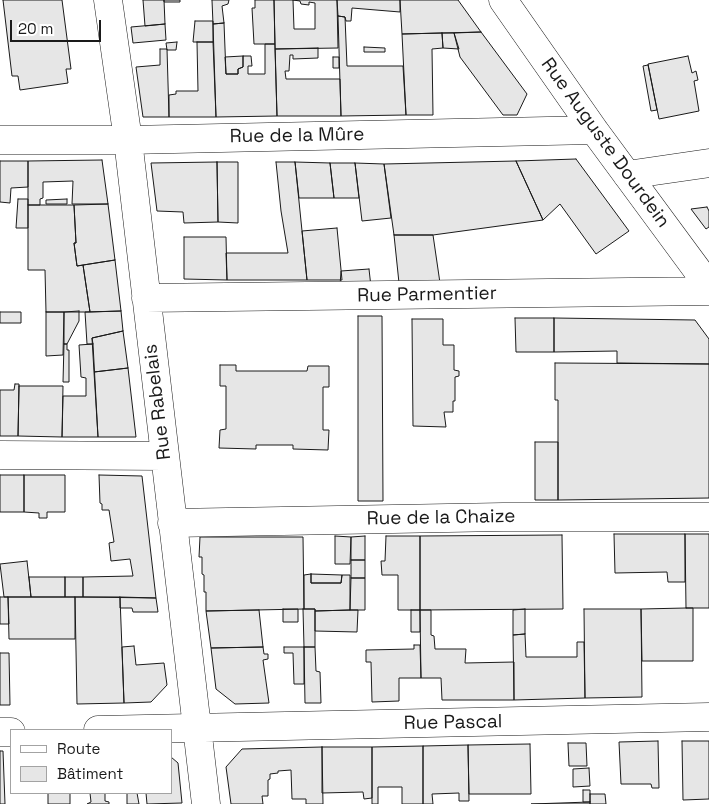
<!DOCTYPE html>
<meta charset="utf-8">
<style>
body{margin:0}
#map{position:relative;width:709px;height:804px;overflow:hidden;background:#fff;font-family:"Space Grotesk",sans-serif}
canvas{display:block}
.legend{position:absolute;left:10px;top:729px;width:162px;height:65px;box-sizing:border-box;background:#fff;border:1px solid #a3a3a3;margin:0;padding:6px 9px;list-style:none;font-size:15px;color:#1a1a1a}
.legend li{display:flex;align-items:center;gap:10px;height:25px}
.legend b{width:25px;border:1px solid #a3a3a3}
.scale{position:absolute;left:10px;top:20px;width:91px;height:22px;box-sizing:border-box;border:2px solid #1a1a1a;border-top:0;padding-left:6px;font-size:15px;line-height:18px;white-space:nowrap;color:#1a1a1a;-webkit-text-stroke:4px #fff;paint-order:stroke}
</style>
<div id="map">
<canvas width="709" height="804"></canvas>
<ul class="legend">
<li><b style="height:6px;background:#fff"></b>Route</li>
<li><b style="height:14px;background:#e6e6e6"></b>Bâtiment</li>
</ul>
<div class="scale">20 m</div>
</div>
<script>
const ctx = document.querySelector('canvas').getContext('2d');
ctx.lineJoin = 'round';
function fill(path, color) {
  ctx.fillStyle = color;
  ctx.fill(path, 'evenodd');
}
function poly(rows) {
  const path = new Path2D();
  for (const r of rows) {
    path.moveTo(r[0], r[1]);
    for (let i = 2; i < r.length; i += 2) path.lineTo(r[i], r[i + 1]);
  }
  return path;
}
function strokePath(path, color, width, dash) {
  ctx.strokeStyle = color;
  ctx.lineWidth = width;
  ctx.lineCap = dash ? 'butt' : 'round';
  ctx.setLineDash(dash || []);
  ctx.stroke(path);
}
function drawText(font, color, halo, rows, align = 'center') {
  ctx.font = font + ' "Space Grotesk",sans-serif';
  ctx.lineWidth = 4;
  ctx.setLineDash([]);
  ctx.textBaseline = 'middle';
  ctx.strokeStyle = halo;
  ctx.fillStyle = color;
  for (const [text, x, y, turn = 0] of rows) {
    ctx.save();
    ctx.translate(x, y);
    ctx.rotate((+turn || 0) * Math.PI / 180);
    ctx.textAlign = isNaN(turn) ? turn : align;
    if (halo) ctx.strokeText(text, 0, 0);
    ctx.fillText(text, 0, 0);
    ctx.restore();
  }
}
const building = poly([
 [3,0,62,0,71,69,66,69,68,83,20,90,18,76,12,76,3,0],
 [143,0,164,0,165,24,145,26,143,0],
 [164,0,180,0,180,2,164,2,164,0],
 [212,0,229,0,228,4,222,6,224,23,213,24,212,0],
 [255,0,274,0,275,44,254,44,252,8,255,8,255,0],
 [274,0,337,0,338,48,275,49,274,0],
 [293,0,300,1,301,4,309,5,309,2,315,3,315,29,294,29,293,0],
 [337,0,400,0,400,12,352,8,351,21,346,21,345,17,338,16,337,0],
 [400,0,458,0,481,32,402,34,400,0],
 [338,16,345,17,347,66,403,66,406,115,341,116,338,16],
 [195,21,213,21,213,42,193,42,195,21],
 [224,23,226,74,238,74,238,69,243,67,243,56,251,56,252,66,248,66,248,74,265,74,265,44,275,44,277,116,216,117,213,24,224,23],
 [165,24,166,40,133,43,131,27,165,24],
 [481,32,527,94,517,115,503,115,460,57,454,33,481,32],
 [442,33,454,33,459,49,443,48,442,33],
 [442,33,443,48,432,49,433,115,406,115,402,34,442,33],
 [177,42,176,50,167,50,166,43,177,42],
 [197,42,213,42,216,117,169,117,169,95,176,94,176,91,198,91,197,42],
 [364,47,385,48,385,52,364,52,364,47],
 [318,48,318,58,293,59,293,55,290,55,289,71,285,71,286,79,340,79,341,116,277,116,275,49,318,48],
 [160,49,167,49,169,117,143,117,136,67,160,65,160,49],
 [243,56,243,67,238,69,238,74,226,74,225,57,243,56],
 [688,56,692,73,696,71,698,80,694,81,699,111,659,119,648,64,688,56],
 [333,57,339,57,339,68,333,68,333,57],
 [648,65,657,110,651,111,643,66,648,65],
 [576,159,629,231,596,254,560,204,543,220,516,161,576,159],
 [102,160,108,204,72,204,73,181,43,182,43,198,40,199,40,205,28,205,28,161,102,160],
 [0,161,28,161,28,187,11,188,10,203,0,202,0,161],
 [516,161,543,220,433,235,394,235,384,164,516,161],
 [217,162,238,162,238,223,218,222,217,162],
 [217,162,218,222,184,223,183,212,157,211,151,163,217,162],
 [276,162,295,162,307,280,227,280,226,253,288,253,281,211,276,162],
 [295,162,330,163,334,198,299,198,295,162],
 [330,163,355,163,359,198,334,198,330,163],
 [355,163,384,164,391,218,362,221,355,163],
 [18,199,28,199,28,228,16,228,18,199],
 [67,199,67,204,46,204,46,200,67,199],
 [108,204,115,260,77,266,74,243,76,243,74,205,108,204],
 [28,205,74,205,76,243,74,243,77,266,83,265,90,312,46,312,45,270,28,270,28,205],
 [707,207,709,211,709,227,706,229,691,209,707,207],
 [337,228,342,280,307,280,302,231,337,228],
 [394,235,433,235,440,283,399,283,394,235],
 [184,237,226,237,227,280,184,279,184,237],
 [115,260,121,311,90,312,83,265,115,260],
 [369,269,371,287,340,286,341,271,369,269],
 [79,311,79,321,67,344,64,344,64,312,79,311],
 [121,311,123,331,92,338,93,344,87,344,85,312,121,311],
 [0,312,21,312,21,323,0,323,0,312],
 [46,312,64,312,63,355,46,356,46,312],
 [358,316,382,316,383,501,358,501,358,316],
 [515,318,554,318,554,352,516,352,515,318],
 [554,318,695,320,709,339,709,364,617,363,617,351,554,352,554,318],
 [412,319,443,319,443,345,454,345,454,370,459,371,459,376,455,377,455,401,453,401,453,412,444,412,446,427,413,426,412,319],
 [123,331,128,368,94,372,92,338,123,331],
 [64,344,67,344,67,350,69,350,69,382,63,382,64,344],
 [93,344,98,437,62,437,63,396,86,396,86,378,81,377,79,345,93,344],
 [555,363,709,364,709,498,558,500,558,400,555,400,555,363],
 [220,365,236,365,236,371,307,371,308,366,329,366,329,387,323,387,323,430,329,430,328,450,293,449,293,445,256,445,256,449,219,448,220,430,226,429,226,386,220,386,220,365],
 [128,368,136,437,98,437,94,372,128,368],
 [15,384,19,384,19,386,18,436,0,436,0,390,14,390,15,384],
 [19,386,63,386,62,437,18,436,19,386],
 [535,442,558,442,558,500,535,500,535,442],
 [0,475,24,475,24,512,0,512,0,475],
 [24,475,65,475,65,512,47,512,47,518,39,518,39,513,24,512,24,475],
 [99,475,142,476,156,598,83,597,83,577,133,576,130,559,111,561,109,543,114,542,109,510,102,510,102,504,100,503,99,475],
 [614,534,685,534,685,582,668,582,667,572,615,573,614,534],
 [685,534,709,534,709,608,686,608,685,534],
 [562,535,563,609,420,610,420,536,562,535],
 [335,536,351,537,350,564,335,564,335,536],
 [365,536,365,560,351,560,351,537,365,536],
 [386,536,420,536,420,610,398,610,398,575,382,575,381,561,385,561,386,536],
 [200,537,303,537,304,609,206,611,206,592,204,592,204,575,202,574,202,557,199,557,200,537],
 [351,560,365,560,365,578,351,578,351,560],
 [27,561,31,597,4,597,0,564,27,561],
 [311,574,311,583,341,583,342,575,350,575,350,610,315,611,315,609,304,609,304,575,311,574],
 [311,574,342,575,341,583,311,583,311,574],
 [29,577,65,577,65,597,31,597,29,577],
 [65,577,83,577,83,597,65,597,65,577],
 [351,578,365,578,365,610,350,610,351,578],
 [0,597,8,597,9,624,0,624,0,597],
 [8,597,75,597,75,639,9,639,8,597],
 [75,597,120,597,124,703,77,704,75,597],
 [120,597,156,598,158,612,133,612,132,608,120,608,120,597],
 [686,608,693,608,693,661,642,661,641,609,686,608],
 [283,609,298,609,298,622,283,622,283,609],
 [303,609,315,609,315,647,304,647,303,609],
 [525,609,525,634,513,635,513,610,525,609],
 [584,609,641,609,642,697,585,698,584,609],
 [259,610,263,647,211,648,206,611,259,610],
 [350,610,358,610,357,632,315,631,315,611,350,610],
 [411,610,420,610,420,632,411,632,411,610],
 [420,610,431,610,431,635,434,636,435,649,466,649,465,663,514,662,514,700,442,700,441,678,421,678,420,610],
 [525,634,526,657,577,657,577,642,584,642,585,698,514,700,513,635,525,634],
 [414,645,420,645,421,678,399,678,399,701,372,702,371,662,366,662,366,650,414,649,414,645],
 [134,646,136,665,164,663,167,685,151,702,124,703,122,647,134,646],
 [263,647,264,654,268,654,268,659,263,660,269,703,235,704,216,689,211,648,263,647],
 [284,647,304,647,304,684,294,684,293,653,284,653,284,647],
 [304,647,315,647,316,671,320,672,321,703,305,703,304,647],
 [0,653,9,653,10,705,0,705,0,653],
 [658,741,659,788,652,788,651,784,621,784,619,742,658,741],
 [682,741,709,741,709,799,683,800,682,741],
 [568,743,586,743,587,766,569,766,568,743],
 [530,744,531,794,469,794,468,745,530,744],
 [468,745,469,801,459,801,459,793,432,794,433,804,423,804,423,746,468,745],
 [423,746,423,804,402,804,402,787,378,787,378,804,372,804,372,747,423,746],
 [322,747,323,804,306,804,306,799,292,799,291,770,278,771,278,773,270,774,270,779,268,780,268,796,262,796,263,804,231,804,226,767,242,749,322,747],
 [322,747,372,747,372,798,364,799,363,792,322,793,322,747],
 [0,751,3,751,5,804,0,804,0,751],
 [171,757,178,763,182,803,147,804,146,793,171,793,171,757],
 [589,768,590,786,573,787,573,769,589,768],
 [583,790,590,790,590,802,583,802,583,790],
 [48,793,70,793,70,804,48,804,48,793],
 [90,793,105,793,105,801,109,802,109,804,87,804,91,802,90,793],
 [127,793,137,793,139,804,127,804,127,793],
 [590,794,605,794,606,804,590,804,590,794],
 [590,802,590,804,531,804,590,802]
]);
const street = poly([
 [108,0,128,140,206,804],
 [503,0,594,130,709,286],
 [0,140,128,140,594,130],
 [627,175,709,163],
 [146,298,709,291],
 [0,455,164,456],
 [172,523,503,517,709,517],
 [98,730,709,717],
 [0,732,11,732]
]);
const streetNames = [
 ["Rue de la Mûre",297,136,-1],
 ["Rue Auguste Dourdein",605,143,54],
 ["Rue Parmentier",427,295,-1],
 ["Rue Rabelais",158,402,-97],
 ["Rue de la Chaize",441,518,-1],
 ["Rue Pascal",453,723,-1]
];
fill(building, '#e6e6e6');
strokePath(building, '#1a1a1a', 1);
strokePath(street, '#1a1a1a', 29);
strokePath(street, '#fff', 28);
drawText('19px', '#1a1a1a', '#fff', streetNames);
</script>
